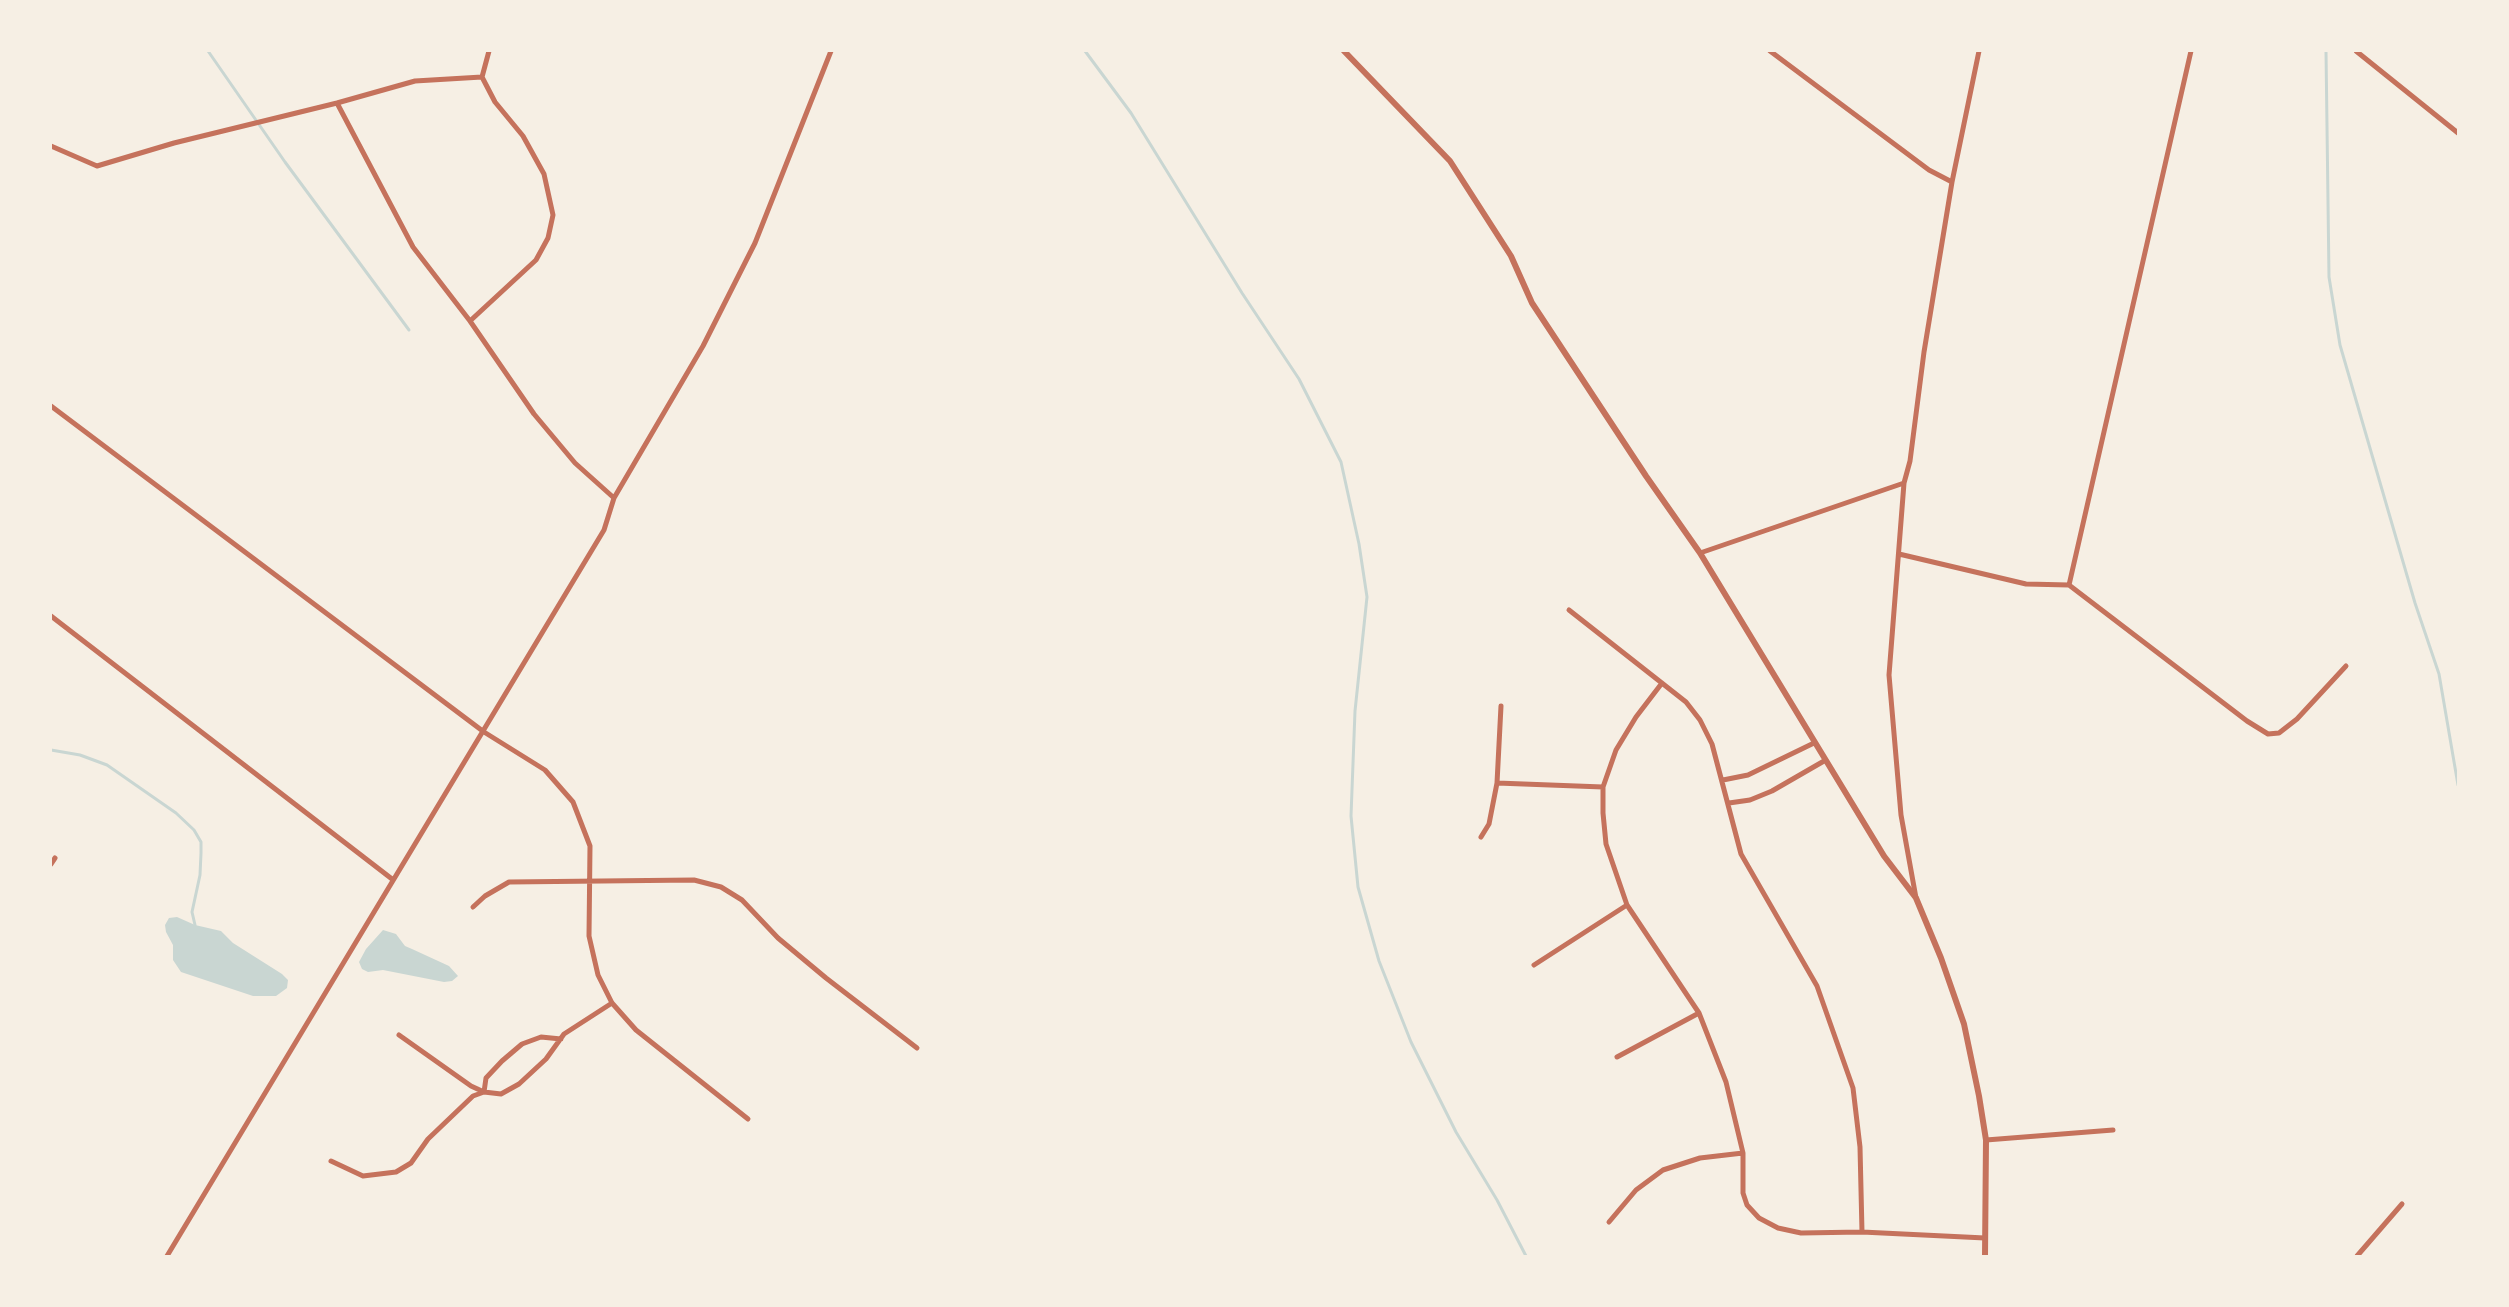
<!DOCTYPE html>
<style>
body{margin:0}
#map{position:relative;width:2509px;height:1307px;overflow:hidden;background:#f6efe4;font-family:Spectral,serif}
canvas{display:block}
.frame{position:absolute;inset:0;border:52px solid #f6efe4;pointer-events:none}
</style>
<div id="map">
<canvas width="2509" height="1307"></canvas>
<div class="frame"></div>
</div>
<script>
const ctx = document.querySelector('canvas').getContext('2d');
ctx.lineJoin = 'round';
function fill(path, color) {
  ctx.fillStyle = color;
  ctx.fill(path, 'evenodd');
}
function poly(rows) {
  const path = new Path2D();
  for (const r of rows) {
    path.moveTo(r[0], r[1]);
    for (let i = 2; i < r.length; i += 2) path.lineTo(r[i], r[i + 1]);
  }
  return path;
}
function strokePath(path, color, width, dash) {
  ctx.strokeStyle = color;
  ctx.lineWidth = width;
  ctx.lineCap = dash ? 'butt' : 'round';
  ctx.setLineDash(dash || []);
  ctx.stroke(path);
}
const water = poly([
 [177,917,195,925,221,931,233,943,282,974,288,980,287,988,276,996,253,996,181,972,173,960,173,945,166,932,165,925,169,918],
 [383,930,396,934,405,946,412,949,449,966,458,976,452,981,444,982,383,970,368,972,362,969,359,962,366,949]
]);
const stream = poly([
 [208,51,285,162,409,330],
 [1085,51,1131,113,1242,293,1299,379,1341,462,1359,544,1367,597,1355,711,1351,816,1358,887,1379,961,1411,1042,1456,1132,1497,1200,1526,1256],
 [2326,51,2329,277,2340,345,2415,603,2439,674,2458,785],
 [51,750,80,755,107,765,176,813,194,830,201,842,201,853,200,875,192,912,195,925]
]);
const minor = poly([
 [1770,51,1929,170,1952,182],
 [2356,51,2458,133],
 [337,103,413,247,470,321,534,414,575,463,614,498],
 [51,146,97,166,174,143,337,103,415,81,482,77],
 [470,321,536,260,548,238,553,215,544,174,523,136,495,102,482,77,489,51],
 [51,406,484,732,545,770,573,802,590,846,589,936,598,975,612,1003,636,1030,748,1119],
 [1700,553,1904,483],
 [1899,554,2026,584,2069,585],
 [2069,585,2191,51],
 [2069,585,2247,721,2268,734,2279,733,2297,719,2346,666],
 [1569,610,1686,702,1700,720,1712,744,1741,854,1817,986,1853,1088,1860,1147,1862,1232],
 [51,616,392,879],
 [1662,683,1636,717,1616,750,1603,787,1603,813,1606,844,1627,905,1699,1013,1726,1082,1743,1153,1743,1193,1747,1205,1759,1218,1778,1228,1801,1233,1862,1232,1985,1238],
 [1723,780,1748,775,1814,743],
 [1497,783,1603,787],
 [1729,803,1750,800,1772,791,1824,761],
 [1481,837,1489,824,1497,783,1501,706],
 [51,864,55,858],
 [1916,898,1901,815,1889,675,1904,483,1910,461,1924,352,1952,182,1979,51],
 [473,907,485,896,509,882,694,880,721,887,742,900,778,938,826,978,917,1048],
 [1534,965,1627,905],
 [399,1035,471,1086,484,1092],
 [1617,1057,1699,1013],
 [484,1092,486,1078,502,1061,522,1044,541,1037,561,1039],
 [1986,1140,2113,1130],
 [331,1161,363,1176,396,1172,411,1163,428,1139,473,1096,484,1092,501,1094,519,1084,546,1059,564,1034,612,1003],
 [1609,1222,1636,1190,1663,1170,1700,1158,1743,1153],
 [167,1256,604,530,614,498,703,346,755,243,831,51],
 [2357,1256,2402,1204]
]);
const tertiary = poly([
 [1344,51,1450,161,1511,256,1532,303,1646,476,1700,553,1884,856,1916,898,1941,958,1964,1024,1979,1096,1986,1140,1985,1256]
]);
fill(water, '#c9d6d2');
strokePath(stream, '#c9d6d2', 3);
strokePath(minor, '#c5725c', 5);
strokePath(tertiary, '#c5725c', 6);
</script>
